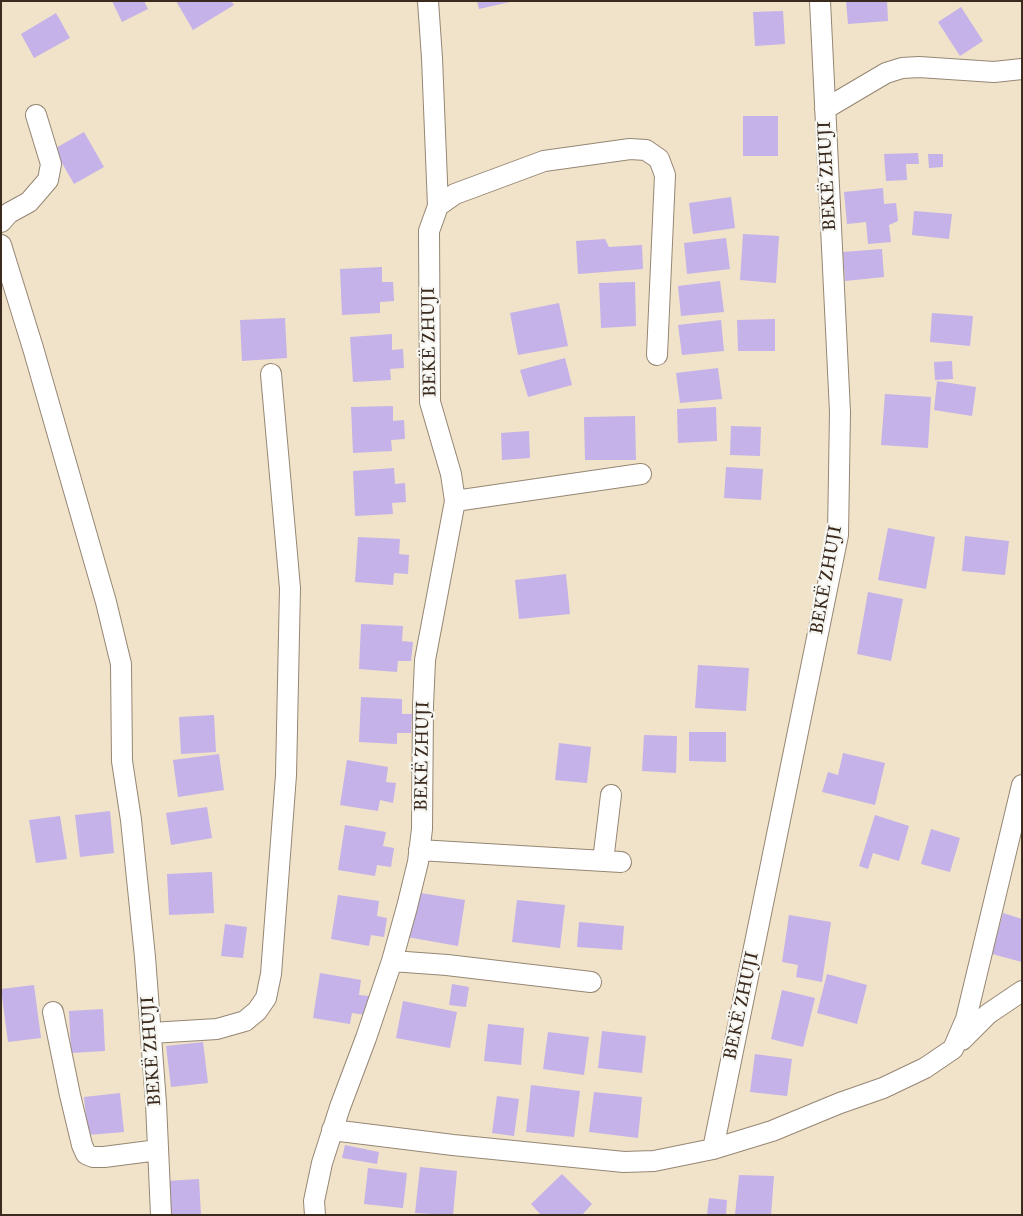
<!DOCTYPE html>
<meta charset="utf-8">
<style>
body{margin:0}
#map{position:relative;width:1023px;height:1216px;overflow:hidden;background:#f0e3c9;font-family:"IM FELL Great Primer",serif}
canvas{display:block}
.frame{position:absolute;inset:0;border:2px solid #3b2a1e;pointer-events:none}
</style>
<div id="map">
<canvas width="1023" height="1216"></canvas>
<div class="frame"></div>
</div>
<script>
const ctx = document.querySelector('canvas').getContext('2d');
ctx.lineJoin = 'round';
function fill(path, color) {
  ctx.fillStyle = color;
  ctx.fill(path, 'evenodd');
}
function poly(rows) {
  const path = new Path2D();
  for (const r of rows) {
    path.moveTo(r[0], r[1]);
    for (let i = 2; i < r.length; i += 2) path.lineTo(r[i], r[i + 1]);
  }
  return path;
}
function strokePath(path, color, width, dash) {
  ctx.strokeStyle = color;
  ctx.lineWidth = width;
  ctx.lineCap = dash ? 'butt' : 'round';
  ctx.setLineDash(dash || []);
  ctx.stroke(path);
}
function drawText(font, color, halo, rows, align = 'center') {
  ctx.font = font + ' "IM FELL Great Primer",serif';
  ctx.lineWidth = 4.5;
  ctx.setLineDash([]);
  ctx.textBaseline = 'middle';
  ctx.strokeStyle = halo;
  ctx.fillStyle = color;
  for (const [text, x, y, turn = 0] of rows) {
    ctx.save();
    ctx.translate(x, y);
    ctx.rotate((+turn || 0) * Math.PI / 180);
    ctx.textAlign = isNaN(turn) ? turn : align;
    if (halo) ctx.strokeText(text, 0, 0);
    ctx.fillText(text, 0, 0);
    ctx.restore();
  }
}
const building = poly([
 [112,1,144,1,148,9,122,22],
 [176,1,231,1,234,5,193,30],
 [477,1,510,1,510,2,479,9],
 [846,1,887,1,888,21,848,24],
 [961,7,983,41,960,56,938,22],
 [783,11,785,44,755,46,753,12],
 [56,13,70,38,34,58,21,34],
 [743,116,778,116,778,156,743,156],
 [84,132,104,167,74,184,54,149],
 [918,153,919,164,906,164,907,180,886,181,884,154],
 [928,154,943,154,943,167,929,168],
 [883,188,884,204,896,203,898,221,889,225,891,242,868,244,866,222,847,224,844,192],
 [731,197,735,228,693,234,689,203],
 [914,211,952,214,949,239,912,235],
 [743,234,779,236,776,283,740,280],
 [726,238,730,269,687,274,684,243],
 [605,239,609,247,642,245,643,269,578,274,576,241],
 [882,249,884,277,845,281,843,252],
 [382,267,382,282,393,282,394,301,380,302,380,313,342,315,340,269],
 [720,281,724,312,681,316,678,286],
 [635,282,636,326,601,328,599,283],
 [559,303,568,346,518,355,510,313],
 [932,313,973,316,970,346,930,342],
 [285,318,287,358,242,361,240,320],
 [775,319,775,351,738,351,737,320],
 [721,320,724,351,682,355,678,325],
 [392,334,392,350,403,349,404,368,390,369,391,380,353,382,350,337],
 [565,358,572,385,528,397,520,370],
 [952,361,953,379,935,380,934,362],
 [718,368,722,399,680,403,676,373],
 [937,381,976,387,972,416,934,410],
 [885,394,931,397,928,448,881,445],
 [393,406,393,421,404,420,405,439,391,440,392,451,353,453,351,407],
 [716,407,717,441,678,443,677,409],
 [635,416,636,460,585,460,584,417],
 [731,426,761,427,760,456,730,455],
 [529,431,530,458,502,460,501,433],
 [726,467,763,469,761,500,724,498],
 [394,468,395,484,405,483,406,502,392,503,393,514,355,516,353,471],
 [888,528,935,537,926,589,878,580],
 [965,536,1009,541,1005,575,962,571],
 [358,537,400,539,399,554,409,555,408,574,394,573,393,585,355,582],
 [566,574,570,614,519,619,515,580],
 [868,592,903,599,891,661,857,654],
 [361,624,403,626,402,641,413,642,411,661,398,661,397,672,359,669],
 [698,665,749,668,746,711,695,708],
 [361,697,402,699,402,714,412,714,411,733,397,733,397,744,359,742],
 [214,715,216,752,181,754,179,717],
 [689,732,726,732,726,762,689,761],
 [644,735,677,736,676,773,642,771],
 [559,743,591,747,587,783,555,780],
 [843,753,885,763,875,805,822,792,828,772,838,775],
 [219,754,224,790,178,797,173,760],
 [347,760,388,767,386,782,396,783,393,803,380,800,378,811,340,805],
 [207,807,212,838,171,845,166,813],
 [110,811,114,853,80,857,75,815],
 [875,815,909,826,899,861,873,853,868,869,859,866],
 [60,816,67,859,36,863,29,820],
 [345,825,386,832,383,846,394,848,391,867,377,865,375,876,338,870],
 [931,829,960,838,950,872,921,864],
 [212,872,214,913,169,915,167,874],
 [414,892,465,900,458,946,407,937],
 [338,895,379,901,377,916,387,918,384,937,371,935,369,946,331,939],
 [517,900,565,905,560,948,512,942],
 [1003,913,1022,919,1022,962,992,954],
 [789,915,831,922,822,982,796,977,798,965,782,962],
 [579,922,624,926,622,950,577,947],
 [225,924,247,927,243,958,221,956],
 [320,973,361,980,359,995,369,996,366,1015,352,1013,350,1024,313,1018],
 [827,974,867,985,857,1024,817,1013],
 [452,984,469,987,466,1007,449,1005],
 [34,985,41,1038,8,1042,1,989],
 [782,990,815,998,803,1047,771,1039],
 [403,1001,457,1012,450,1048,396,1038],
 [103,1009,105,1051,71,1053,69,1011],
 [488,1024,524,1028,521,1065,484,1061],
 [602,1031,646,1036,642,1073,598,1068],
 [548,1032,589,1037,584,1075,543,1069],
 [203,1042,208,1083,171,1087,166,1046],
 [755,1054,792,1059,787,1096,750,1092],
 [531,1085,580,1091,574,1137,526,1132],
 [594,1092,642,1097,638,1138,589,1132],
 [120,1093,124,1132,88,1135,84,1097],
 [497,1096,519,1099,514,1136,492,1133],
 [345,1145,379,1152,377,1164,342,1158],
 [420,1167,457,1171,453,1215,415,1213],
 [368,1168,407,1173,403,1208,364,1204],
 [562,1174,592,1204,582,1215,541,1215,531,1204],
 [739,1175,774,1176,771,1215,735,1215],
 [199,1179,201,1215,169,1215,166,1181],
 [709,1198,727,1200,726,1215,707,1215]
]);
const minor = poly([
 [428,1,432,58,438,206],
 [825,109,886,73,902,68,919,67,994,72,1022,69],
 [1,222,9,213,29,202,48,180,51,164,36,115],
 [1,245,33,348,106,602,121,664,122,761,131,820,145,957,156,1103,161,1215],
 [455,501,641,474],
 [419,850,621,862],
 [603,861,611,795],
 [392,961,447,965,591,982],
 [53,1012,70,1095,82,1145,86,1154,93,1157,104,1157,158,1150],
 [151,1033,217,1029,245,1021,257,1011,266,998,271,974,286,775,290,588,271,374],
 [962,1040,988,1014,1022,991],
 [332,1130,453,1145,624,1162,654,1161,713,1149,772,1131,840,1103,883,1088,925,1068,953,1049,966,1019,1022,785],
 [713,1149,838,535,840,412,820,1],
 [315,1215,314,1201,322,1163,340,1107,366,1038,392,961,407,907,418,862,422,829,423,706,425,660,455,501,451,474,430,402,429,231,438,206,455,194,544,161,630,149,646,150,659,159,665,175,657,355]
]);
const streetNames = [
 ["BEKË ZHUJI",828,176,-93],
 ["BEKË ZHUJI",430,342,-91],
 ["BEKË ZHUJI",827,580,-80],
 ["BEKË ZHUJI",423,756,-89],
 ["BEKË ZHUJI",742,1006,-78],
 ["BEKË ZHUJI",152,1051,-94]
];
fill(building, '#c4b2e8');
strokePath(minor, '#968674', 22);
strokePath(minor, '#fff', 20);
drawText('18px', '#3b2a1e', '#f6f6f2', streetNames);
</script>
